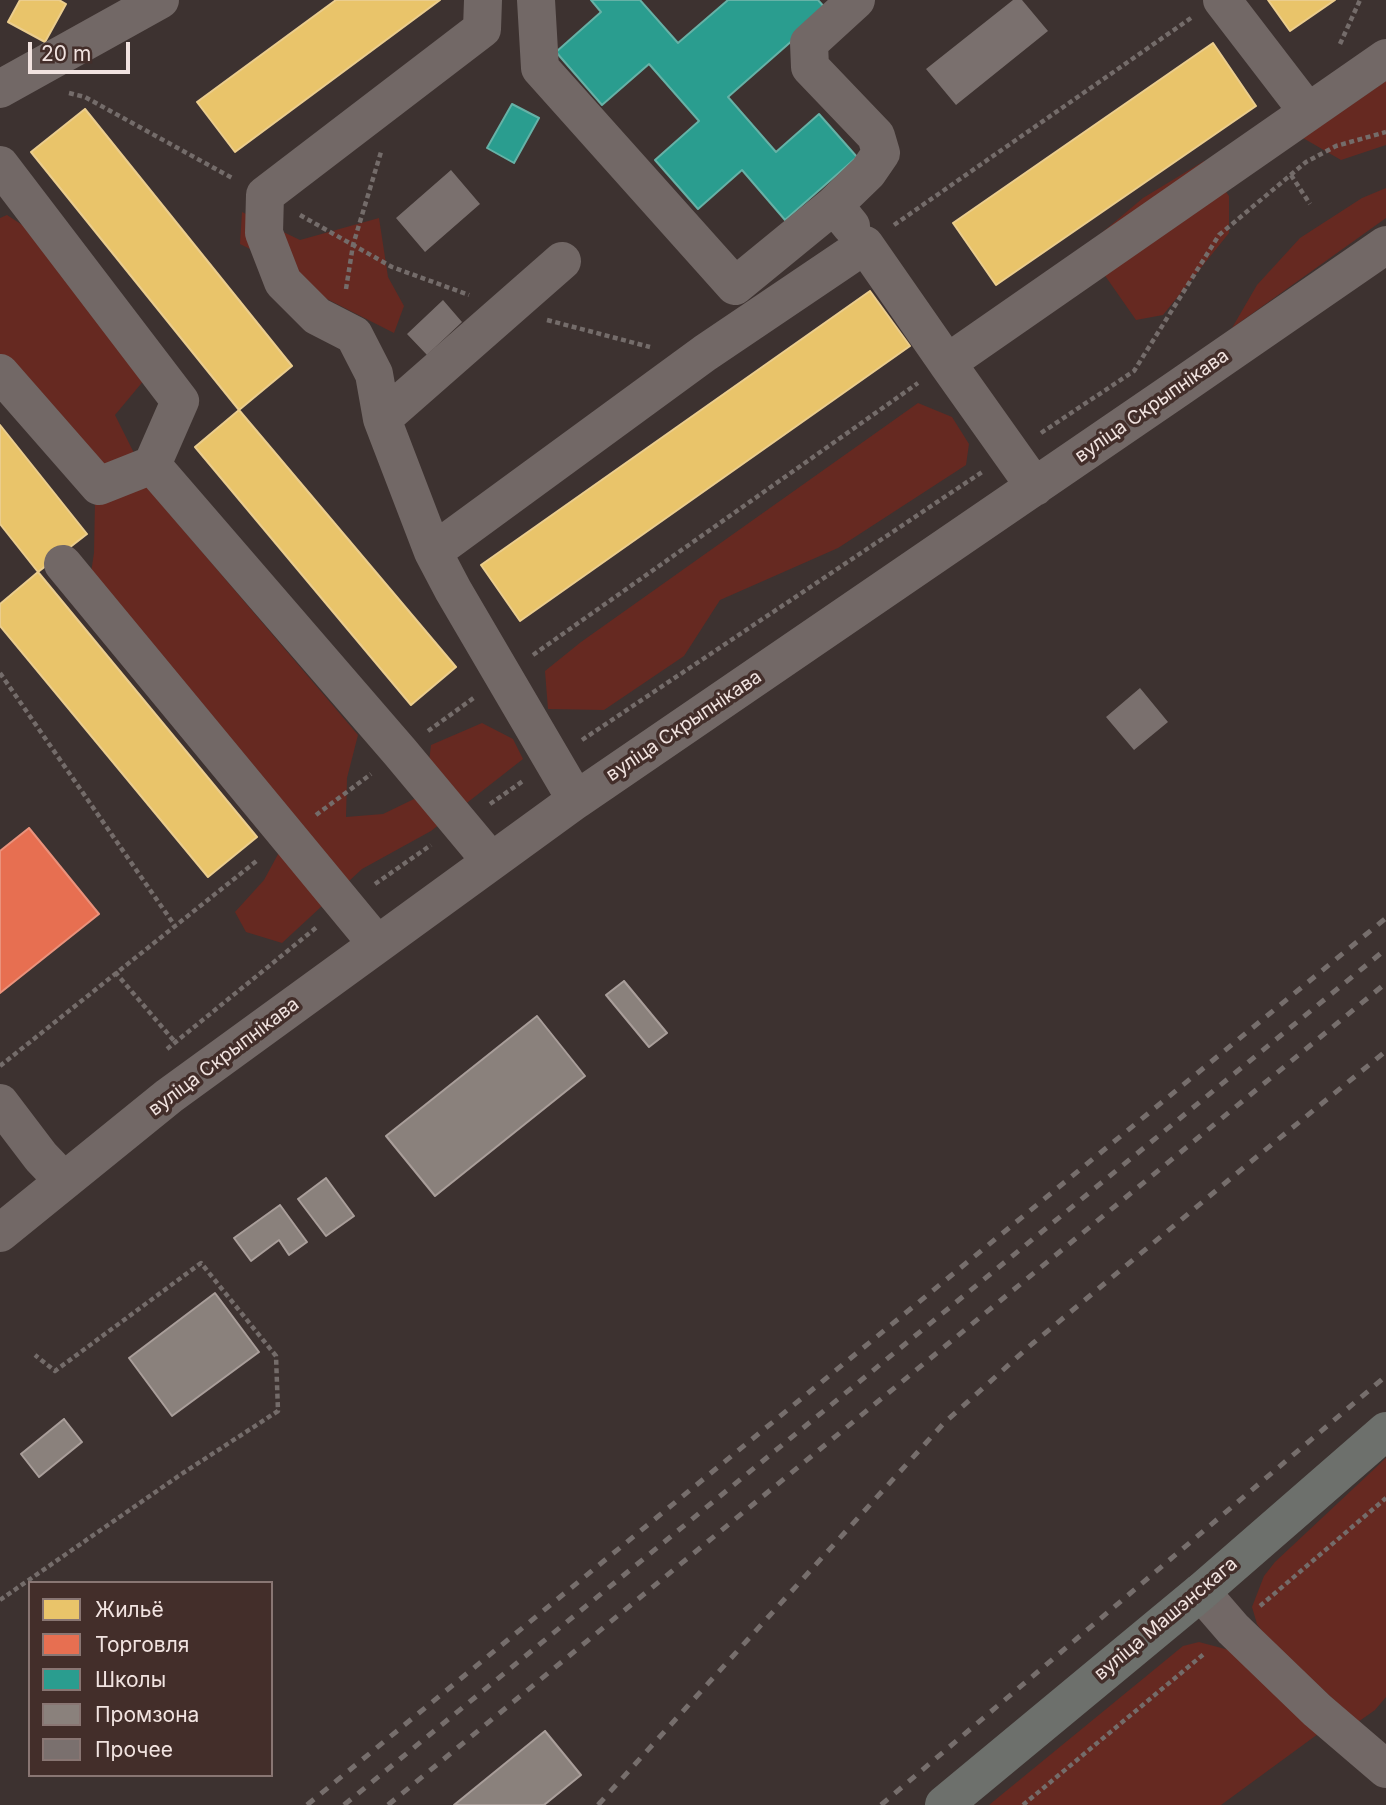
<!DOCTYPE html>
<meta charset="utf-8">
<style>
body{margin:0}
#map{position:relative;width:1386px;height:1805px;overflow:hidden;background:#3d3230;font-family:Inter,sans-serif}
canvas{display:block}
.legend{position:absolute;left:28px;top:1581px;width:245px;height:196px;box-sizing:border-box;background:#432e2a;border:2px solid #897673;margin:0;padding:9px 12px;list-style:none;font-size:21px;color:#f1e3e0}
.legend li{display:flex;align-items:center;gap:14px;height:35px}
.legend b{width:35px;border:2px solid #897673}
.scale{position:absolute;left:28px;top:42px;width:102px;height:32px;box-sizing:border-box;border:4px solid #f1e3e0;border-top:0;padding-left:9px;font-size:21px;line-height:24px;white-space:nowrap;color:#f1e3e0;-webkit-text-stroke:5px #432e2a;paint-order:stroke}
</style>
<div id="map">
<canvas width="1386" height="1805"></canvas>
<ul class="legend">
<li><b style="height:19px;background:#e9c46a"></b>Жильё</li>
<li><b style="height:19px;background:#e76f51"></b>Торговля</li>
<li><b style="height:19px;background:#2a9d8f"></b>Школы</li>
<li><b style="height:19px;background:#8a817c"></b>Промзона</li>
<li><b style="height:19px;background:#7a706e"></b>Прочее</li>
</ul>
<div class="scale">20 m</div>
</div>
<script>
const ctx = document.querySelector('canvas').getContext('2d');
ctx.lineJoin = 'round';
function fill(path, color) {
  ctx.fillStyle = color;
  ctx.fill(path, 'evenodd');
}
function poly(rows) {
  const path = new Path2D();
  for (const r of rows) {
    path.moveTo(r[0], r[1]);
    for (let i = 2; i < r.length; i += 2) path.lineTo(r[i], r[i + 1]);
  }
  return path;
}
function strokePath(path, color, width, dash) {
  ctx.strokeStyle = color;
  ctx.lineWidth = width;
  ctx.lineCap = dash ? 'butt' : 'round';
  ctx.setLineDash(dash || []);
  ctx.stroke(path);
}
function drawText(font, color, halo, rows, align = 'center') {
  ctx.font = font + ' Inter,sans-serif';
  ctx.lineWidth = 7;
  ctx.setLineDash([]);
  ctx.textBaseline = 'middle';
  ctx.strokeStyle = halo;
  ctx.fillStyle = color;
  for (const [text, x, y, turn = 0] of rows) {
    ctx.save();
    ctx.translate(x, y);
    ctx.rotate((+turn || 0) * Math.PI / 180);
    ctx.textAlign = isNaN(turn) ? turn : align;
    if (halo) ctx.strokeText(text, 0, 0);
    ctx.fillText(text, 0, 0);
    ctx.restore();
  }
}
const green = poly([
 [1386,81,1386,145,1341,160,1303,138],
 [1204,161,1229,196,1229,233,1163,315,1136,320,1085,247,1143,198],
 [1386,188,1386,218,1232,328,1257,285,1300,238,1362,198],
 [242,212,300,240,379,218,388,277,404,306,394,333,323,297,286,267,240,244],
 [7,215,30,230,145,379,115,415,157,499,358,735,347,778,346,817,383,814,414,799,428,770,431,745,482,723,513,739,523,759,431,831,362,869,282,943,246,932,235,912,264,880,295,823,89,586,94,553,95,501,0,393,0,218],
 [918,403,952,417,969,444,966,465,838,548,720,600,684,656,604,710,548,709,545,671,581,642],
 [1386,1458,1386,1697,1375,1710,1358,1722,1268,1639,1257,1624,1252,1607,1264,1576,1275,1562],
 [1199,1642,1229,1650,1318,1734,1221,1805,989,1805,1183,1646]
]);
const homes = poly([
 [20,0,59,0,66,4,45,42,8,22,20,0],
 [336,0,440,0,235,152,197,102,336,0],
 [1268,0,1335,0,1290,31,1268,0],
 [1213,43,1256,106,996,285,953,223,1213,43],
 [85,109,292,366,239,410,31,152,85,109],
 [870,291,910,346,520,621,481,565,870,291],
 [239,410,456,667,411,705,195,447,239,410],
 [0,425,87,534,38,572,0,524,0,425],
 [38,572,257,837,208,877,0,626,0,604,38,572]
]);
const shops = poly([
 [29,828,99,914,0,993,0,851,29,828]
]);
const schools = poly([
 [591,0,640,0,678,43,728,0,818,0,827,10,728,97,776,152,819,114,857,157,785,220,742,170,698,209,655,160,699,121,649,64,602,105,556,52,601,12,591,0],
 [512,104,539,118,514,163,487,148,512,104]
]);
const industry = poly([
 [624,981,667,1033,649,1047,606,995,624,981],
 [537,1016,585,1076,435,1196,386,1136,537,1016],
 [326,1178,354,1216,326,1236,298,1199,326,1178],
 [280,1205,307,1242,289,1255,279,1240,251,1261,234,1238,280,1205],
 [215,1293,259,1352,172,1416,129,1358,215,1293],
 [64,1419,82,1442,39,1477,21,1454,64,1419],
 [545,1731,581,1775,544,1805,454,1805,545,1731]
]);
const building = poly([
 [1013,0,1022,0,1048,31,956,105,926,69],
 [451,170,480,204,425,252,396,218],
 [443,300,462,322,427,355,407,334],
 [1140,688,1168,722,1134,750,1106,717]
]);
const path = poly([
 [1340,44,1360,0],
 [69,93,85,97,234,179],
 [1291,175,1310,204],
 [300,215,392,267,469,295],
 [894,225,1191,18],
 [346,289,353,245,381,152],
 [547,320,650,347],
 [1041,433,1134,371,1219,235,1306,162,1336,146,1386,132],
 [533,655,918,383],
 [0,673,175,926],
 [428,731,475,697],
 [582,740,982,472],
 [490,804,523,781],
 [316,815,371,774],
 [375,884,431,845],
 [115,972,175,1042],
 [167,1049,317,927],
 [0,1066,259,859],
 [0,1600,180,1475,278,1411,276,1356,201,1263,55,1371,35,1355],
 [1260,1606,1386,1498],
 [1023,1805,1205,1653]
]);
const minor = poly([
 [536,0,540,68,735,286,834,205],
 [1222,0,1308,112],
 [0,89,160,0],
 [0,165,180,401,152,465,99,486,0,373],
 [851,226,834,205,868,172,881,153,876,136,810,67,809,43,856,0],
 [382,419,374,374,354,335,317,316,283,282,264,233,265,195,482,29,483,0],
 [152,465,400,752,491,861],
 [1035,487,947,363,1386,58],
 [433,552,382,419,562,261],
 [63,564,377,944],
 [576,800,453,590,433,552,705,353,865,245,947,363],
 [0,1103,41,1157,63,1180],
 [0,1233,169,1096,576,800,1177,389,1386,245],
 [1201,1592,1233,1629,1317,1710,1386,1769]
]);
const major = poly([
 [944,1805,1201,1592,1386,1431]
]);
const rail = poly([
 [307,1805,1386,918],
 [344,1805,1386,949],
 [388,1805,1386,983],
 [598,1805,944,1423,1032,1344,1248,1164,1386,1051],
 [881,1805,1386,1376]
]);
const streetNames = [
 ["вуліца Скрыпнікава",1152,406,-35],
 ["вуліца Скрыпнікава",684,726,-34],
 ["вуліца Скрыпнікава",224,1057,-37],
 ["вуліца Машэнскага",1166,1619,-40]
];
fill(green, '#662921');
fill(homes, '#e9c46a');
strokePath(homes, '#ebcd8d', 2);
fill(shops, '#e76f51');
strokePath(shops, '#ea927c', 2);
fill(schools, '#2a9d8f');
strokePath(schools, '#66b2a7', 2);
fill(industry, '#8a817c');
strokePath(industry, '#a99e9a', 2);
fill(building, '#7a706e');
strokePath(path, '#746c6a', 4.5, [5, 3.5]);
strokePath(minor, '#726866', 38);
strokePath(major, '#6d706c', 38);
strokePath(rail, '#766e6c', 5, [9, 9]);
drawText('19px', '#f1e3e0', '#432e2a', streetNames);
</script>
